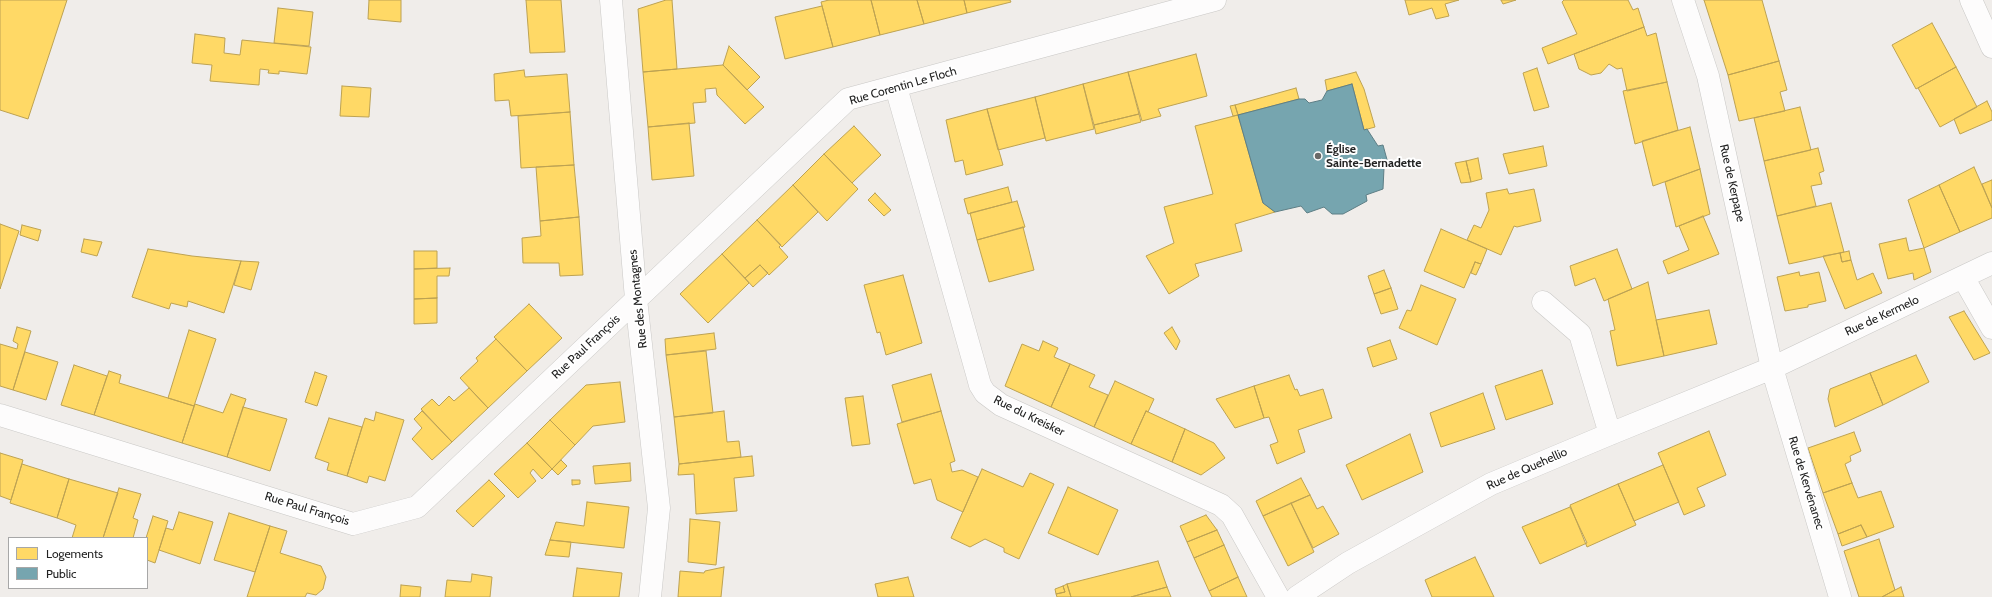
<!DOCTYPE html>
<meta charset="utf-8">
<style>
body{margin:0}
#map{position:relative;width:1992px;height:597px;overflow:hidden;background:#f0edea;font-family:Cabin,sans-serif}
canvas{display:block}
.legend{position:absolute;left:8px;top:537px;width:140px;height:52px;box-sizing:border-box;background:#fff;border:1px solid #a7a7a7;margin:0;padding:5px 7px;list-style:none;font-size:12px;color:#222}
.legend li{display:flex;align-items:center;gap:8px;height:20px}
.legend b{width:20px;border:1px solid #a7a7a7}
</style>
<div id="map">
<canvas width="1992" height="597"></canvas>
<ul class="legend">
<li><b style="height:11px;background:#ffd966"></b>Logements</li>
<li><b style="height:11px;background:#76a5af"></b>Public</li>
</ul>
</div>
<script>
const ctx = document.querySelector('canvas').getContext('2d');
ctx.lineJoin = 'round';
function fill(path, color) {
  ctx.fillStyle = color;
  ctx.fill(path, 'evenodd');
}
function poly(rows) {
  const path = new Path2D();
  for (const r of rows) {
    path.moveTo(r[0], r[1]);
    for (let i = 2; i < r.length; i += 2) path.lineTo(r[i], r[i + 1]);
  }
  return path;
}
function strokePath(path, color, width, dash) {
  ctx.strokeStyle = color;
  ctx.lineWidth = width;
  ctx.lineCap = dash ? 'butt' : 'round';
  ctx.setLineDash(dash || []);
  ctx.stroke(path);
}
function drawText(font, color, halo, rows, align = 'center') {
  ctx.font = font + ' Cabin,sans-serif';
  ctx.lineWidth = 4;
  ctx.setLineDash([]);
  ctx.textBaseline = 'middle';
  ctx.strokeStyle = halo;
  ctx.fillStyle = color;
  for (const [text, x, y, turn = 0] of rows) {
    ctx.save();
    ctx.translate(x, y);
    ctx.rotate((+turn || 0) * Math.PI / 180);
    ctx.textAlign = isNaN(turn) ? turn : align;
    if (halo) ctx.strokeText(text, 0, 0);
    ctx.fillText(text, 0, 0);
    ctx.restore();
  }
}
const homes = poly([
 [0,0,67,0,28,119,0,110,0,0],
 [369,0,401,0,401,22,368,19,369,0],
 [526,0,561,0,565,52,530,53,526,0],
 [672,0,677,69,643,72,638,9,666,0,672,0],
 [829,0,871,0,880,35,833,47,821,2,829,0],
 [871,0,917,0,924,24,880,35,871,0],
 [917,0,964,0,967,13,924,24,917,0],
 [964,0,1010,0,1011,2,967,13,964,0],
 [1405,0,1459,0,1445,4,1449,16,1436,19,1432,8,1409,15,1405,0],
 [1501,0,1516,0,1503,4,1501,0],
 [1564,0,1628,0,1633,10,1638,8,1644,27,1548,64,1542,48,1577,34,1562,2,1564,0],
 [1704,0,1762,0,1779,61,1728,75,1704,0],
 [822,6,833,47,785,59,775,17,822,6],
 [278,8,313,12,309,46,274,43,278,8],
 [1932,23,1956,67,1916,89,1892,45,1932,23],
 [1644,27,1647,36,1656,33,1667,82,1627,91,1622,68,1617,69,1609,64,1601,73,1591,75,1579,69,1574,54,1644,27],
 [195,34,225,38,224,53,240,55,242,40,311,47,307,74,279,71,279,74,268,73,269,70,260,69,259,85,210,81,212,65,192,63,195,34],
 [729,46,760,77,747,90,723,65,729,46],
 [1196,54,1207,96,1158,109,1161,116,1142,121,1128,72,1196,54],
 [1779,61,1787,90,1780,92,1785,111,1739,121,1728,75,1779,61],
 [723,65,764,107,745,124,717,95,716,88,705,89,706,102,693,103,695,123,648,127,643,72,723,65],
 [1956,67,1977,107,1940,127,1918,88,1956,67],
 [1537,68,1549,107,1534,111,1523,73,1537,68],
 [524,70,525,77,567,74,570,112,511,116,509,100,495,101,494,74,524,70],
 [1128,72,1139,114,1094,125,1083,84,1128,72],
 [1356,72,1364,89,1375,127,1364,130,1352,84,1327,91,1325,80,1356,72],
 [1667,82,1678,130,1635,144,1623,91,1667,82],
 [1083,84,1094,129,1046,141,1035,97,1083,84],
 [342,86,371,88,369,117,340,116,342,86],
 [1296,88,1299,99,1238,115,1235,105,1296,88],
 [1035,97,1045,138,998,150,987,109,1035,97],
 [1987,101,1992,112,1992,120,1960,134,1954,119,1987,101],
 [1235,105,1238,115,1233,116,1230,106,1235,105],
 [1800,107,1811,150,1764,161,1754,118,1800,107],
 [987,109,1003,165,966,175,963,160,955,162,946,120,987,109],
 [570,112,574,165,521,168,518,116,570,112],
 [1139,114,1141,122,1096,134,1094,125,1139,114],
 [1238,115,1263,203,1275,212,1235,224,1242,251,1195,264,1199,276,1169,294,1146,256,1174,243,1164,207,1213,194,1195,126,1238,115],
 [689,123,694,176,652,180,648,127,689,123],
 [854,126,881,155,852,183,824,154,854,126],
 [1690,127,1700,169,1653,186,1642,141,1690,127],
 [1543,146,1547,166,1509,174,1503,154,1543,146],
 [1818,148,1824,171,1819,173,1822,184,1811,186,1816,206,1777,216,1764,161,1818,148],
 [824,154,858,189,827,221,793,185,824,154],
 [1478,158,1482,179,1471,182,1466,161,1478,158],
 [1466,161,1471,182,1461,183,1455,163,1466,161],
 [574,165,579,217,540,221,536,167,574,165],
 [1974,167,1992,208,1992,218,1960,232,1939,185,1974,167],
 [1700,169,1710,214,1676,227,1665,182,1700,169],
 [1992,180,1992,208,1982,184,1992,180],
 [793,185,818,212,782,247,757,220,793,185],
 [1939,185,1960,232,1924,248,1908,200,1939,185],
 [1008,187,1012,202,968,214,964,199,1008,187],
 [1507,189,1509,194,1534,189,1541,221,1517,227,1514,226,1501,255,1467,240,1474,225,1481,228,1489,210,1486,193,1507,189],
 [875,193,891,210,884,216,868,200,875,193],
 [1017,201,1025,227,977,240,970,213,1017,201],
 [1831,203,1844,252,1789,264,1777,216,1831,203],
 [1703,216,1719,254,1668,274,1663,261,1689,250,1679,226,1703,216],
 [579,217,583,275,560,276,559,263,523,263,522,238,541,236,540,221,579,217],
 [757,220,781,245,779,247,788,257,769,275,760,265,745,278,722,254,757,220],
 [0,224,19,231,0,289,0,224],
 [22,225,41,230,38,241,20,235,22,225],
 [1023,227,1034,270,989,282,977,240,1023,227],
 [1441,229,1487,249,1481,264,1475,262,1464,288,1424,271,1441,229],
 [1906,238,1909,251,1924,248,1931,272,1914,280,1913,273,1888,279,1879,244,1906,238],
 [84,239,102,242,97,256,81,252,84,239],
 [148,249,192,256,241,261,224,313,188,301,187,307,171,303,169,309,132,297,148,249],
 [1617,249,1632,289,1604,301,1595,278,1575,286,1570,266,1617,249],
 [414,251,437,251,437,268,414,269,414,251],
 [1849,251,1851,260,1842,262,1840,253,1849,251],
 [1840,253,1842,262,1851,260,1857,280,1873,273,1882,293,1845,309,1823,256,1840,253],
 [722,254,749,283,708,323,680,294,722,254],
 [241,261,259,262,251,290,234,285,241,261],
 [1475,262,1481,264,1476,275,1471,273,1475,262],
 [760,265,768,273,753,287,745,278,760,265],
 [450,268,449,276,437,276,437,298,414,299,414,269,450,268],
 [1384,270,1391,288,1374,294,1368,276,1384,270],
 [1799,272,1800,276,1819,272,1826,301,1808,305,1808,307,1785,311,1777,277,1799,272],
 [903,275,922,343,886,355,880,332,877,333,864,285,903,275],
 [1648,282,1664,356,1617,366,1610,331,1615,330,1608,299,1648,282],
 [1421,285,1456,299,1437,345,1399,328,1407,310,1411,311,1421,285],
 [1391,288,1398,309,1381,314,1374,294,1391,288],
 [437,298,437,323,414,324,414,299,437,298],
 [529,304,562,338,527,371,494,337,529,304],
 [1709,310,1717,344,1664,356,1656,320,1709,310],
 [1964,311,1990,353,1974,360,1949,317,1964,311],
 [17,327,31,331,13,390,0,386,0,344,17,349,18,344,13,341,17,327],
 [1172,327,1180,341,1176,350,1164,333,1172,327],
 [189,330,216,339,194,406,168,398,189,330],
 [714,333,716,349,666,355,665,339,714,333],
 [496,339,527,371,488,408,460,378,478,361,476,358,496,339],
 [1390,340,1397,359,1373,367,1367,348,1390,340],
 [1043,341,1058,348,1054,357,1070,364,1051,407,1005,386,1022,344,1039,351,1043,341],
 [706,351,713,413,674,417,666,355,706,351],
 [25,352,58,362,46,400,13,390,25,352],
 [1916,355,1929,382,1883,405,1870,373,1916,355],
 [1070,364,1095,375,1089,387,1108,395,1094,427,1051,407,1070,364],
 [74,365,107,376,94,415,61,405,74,365],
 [1542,370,1553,404,1506,420,1495,386,1542,370],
 [109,371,121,375,119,383,194,406,182,443,94,415,109,371],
 [315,372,327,376,317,406,305,402,315,372],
 [1870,373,1883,405,1835,427,1828,399,1830,389,1870,373],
 [931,374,941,411,902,422,892,385,931,374],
 [1289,375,1295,390,1297,389,1300,396,1323,389,1332,418,1298,430,1305,452,1277,464,1270,445,1278,442,1269,417,1264,418,1254,386,1289,375],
 [1115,381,1154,399,1148,412,1146,411,1131,444,1094,427,1115,381],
 [620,382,625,422,593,426,575,445,550,420,586,385,620,382],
 [1254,386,1264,418,1235,428,1216,399,1254,386],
 [469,388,488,408,452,442,421,409,432,399,439,406,449,396,454,401,469,388],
 [1483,393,1495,429,1441,447,1430,413,1483,393],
 [231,394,246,399,227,457,182,443,195,404,223,413,231,394],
 [863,396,870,444,852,446,845,398,863,396],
 [243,407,287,419,270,471,227,457,243,407],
 [422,411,452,442,432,460,412,439,422,428,414,419,422,411],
 [724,411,727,442,739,441,741,457,679,464,674,417,724,411],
 [941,411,955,461,950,463,952,472,962,470,978,477,963,512,937,500,931,479,914,484,897,424,941,411],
 [1146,411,1185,429,1172,462,1131,444,1146,411],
 [376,412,404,420,385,481,369,476,367,483,347,476,365,418,374,421,376,412],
 [329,418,362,427,347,476,327,470,329,463,315,458,329,418],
 [550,420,575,445,552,469,527,443,550,420],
 [1185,429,1214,443,1225,458,1201,475,1172,462,1185,429],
 [1709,431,1726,475,1697,488,1705,506,1684,515,1658,453,1709,431],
 [1854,432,1861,451,1850,456,1851,461,1845,464,1852,483,1823,493,1808,448,1854,432],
 [1410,434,1423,472,1362,500,1346,465,1410,434],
 [527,443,552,469,542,479,533,469,530,473,536,481,518,498,494,474,527,443],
 [0,453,23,460,11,500,0,496,0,453],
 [752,456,754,476,734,478,737,511,696,514,694,474,678,475,679,464,752,456],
 [561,460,567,466,558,475,552,469,561,460],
 [630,463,631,481,595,484,593,466,630,463],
 [22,464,69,479,57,518,10,503,22,464],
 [1663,465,1679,502,1634,521,1618,484,1663,465],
 [982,469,1023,487,1030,473,1054,484,1019,559,1004,552,1004,548,985,539,970,547,951,538,982,469],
 [1301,478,1310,495,1263,516,1256,501,1301,478],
 [69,479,118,493,103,538,72,538,76,525,57,518,69,479],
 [489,480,505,496,473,527,456,511,489,480],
 [572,480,580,480,580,484,572,485,572,480],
 [1852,483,1858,498,1881,491,1894,527,1867,537,1861,525,1838,534,1823,493,1852,483],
 [1618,484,1636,525,1587,547,1570,505,1618,484],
 [1068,487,1118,510,1098,555,1048,533,1068,487],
 [119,488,141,494,133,518,138,520,133,538,103,538,119,488],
 [1310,495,1317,509,1323,506,1339,534,1313,548,1291,503,1310,495],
 [587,502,629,507,624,548,550,540,556,522,584,526,587,502],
 [1291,503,1314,552,1288,566,1263,516,1291,503],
 [1570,507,1587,543,1540,564,1522,527,1570,507],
 [179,512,213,522,200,564,159,550,166,528,173,530,179,512],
 [229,513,270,526,255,572,214,560,229,513],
 [1206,515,1217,530,1187,542,1180,526,1206,515],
 [153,516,168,521,155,563,147,560,146,538,153,516],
 [690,519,720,522,716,565,688,562,690,519],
 [1861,525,1867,537,1842,546,1838,534,1861,525],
 [270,526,287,531,280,553,321,566,326,577,323,589,316,595,307,593,305,597,247,597,270,526],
 [1217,530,1224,545,1194,558,1187,542,1217,530],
 [1879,539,1895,590,1882,597,1859,597,1844,551,1879,539],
 [550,540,571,542,569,557,545,555,550,540],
 [1224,545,1238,577,1209,591,1194,558,1224,545],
 [1475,557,1494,597,1432,597,1425,580,1475,557],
 [1158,561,1167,587,1131,597,1071,597,1067,584,1158,561],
 [724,567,721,597,678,597,680,571,704,573,705,571,724,567],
 [577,568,622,573,619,597,573,597,577,568],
 [472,574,492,577,490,597,445,597,447,580,471,582,472,574],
 [908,577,914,597,878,597,875,584,908,577],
 [1238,577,1247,597,1212,597,1209,591,1238,577],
 [1067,584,1071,597,1057,597,1056,594,1065,592,1063,586,1067,584],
 [401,585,421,587,420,597,400,597,401,585],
 [1063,586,1065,592,1056,594,1055,589,1063,586],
 [1167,587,1171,597,1131,597,1167,587],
 [1901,587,1904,597,1882,597,1895,590,1901,587]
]);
const public = poly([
 [1352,84,1364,130,1367,129,1378,146,1383,145,1389,167,1384,168,1383,189,1366,195,1367,201,1343,214,1332,214,1324,207,1307,213,1301,206,1275,212,1263,203,1238,115,1299,99,1305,99,1309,103,1322,100,1327,91,1352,84]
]);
const minor = poly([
 [611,0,636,299,659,508,650,597],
 [1683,0,1708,76,1772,368,1840,597],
 [1971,0,1992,47],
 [896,87,977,374,980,385,985,393,1001,405,1221,505,1232,515,1278,597],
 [1963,277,1992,328],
 [1543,302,1580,334,1610,434],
 [0,415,353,524,417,507,848,99,1215,0],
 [1297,597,1348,563,1491,484,1610,434,1772,368,1992,263]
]);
const markers = [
 [1318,156,4,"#6a6968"]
];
const streetNames = [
 ["Rue Corentin Le Floch",903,86,-16],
 ["Rue de Kerpape",1732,183,77],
 ["Rue des Montagnes",638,299,-96],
 ["Rue de Kermelo",1882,316,-25],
 ["Rue Paul François",586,347,-43],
 ["Rue du Kreisker",1029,416,26],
 ["Rue de Quehellio",1527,469,-24],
 ["Rue de Kervénanec",1806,483,73],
 ["Rue Paul François",307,509,17]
];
const poiNames = [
 ["Église",1326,149],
 ["Sainte-Bernadette",1326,163]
];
fill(homes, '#ffd966');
strokePath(homes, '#bda252', 1);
fill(public, '#76a5af');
strokePath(public, '#5d7e85', 1);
strokePath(minor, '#c9c8c6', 23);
strokePath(minor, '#fdfcfc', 22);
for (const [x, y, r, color] of markers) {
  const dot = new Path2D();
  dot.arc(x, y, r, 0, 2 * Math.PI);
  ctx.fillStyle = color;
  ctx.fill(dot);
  strokePath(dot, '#fff', 1.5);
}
drawText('12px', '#222', '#fff', streetNames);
drawText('bold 12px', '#222', '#fff', poiNames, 'left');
</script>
